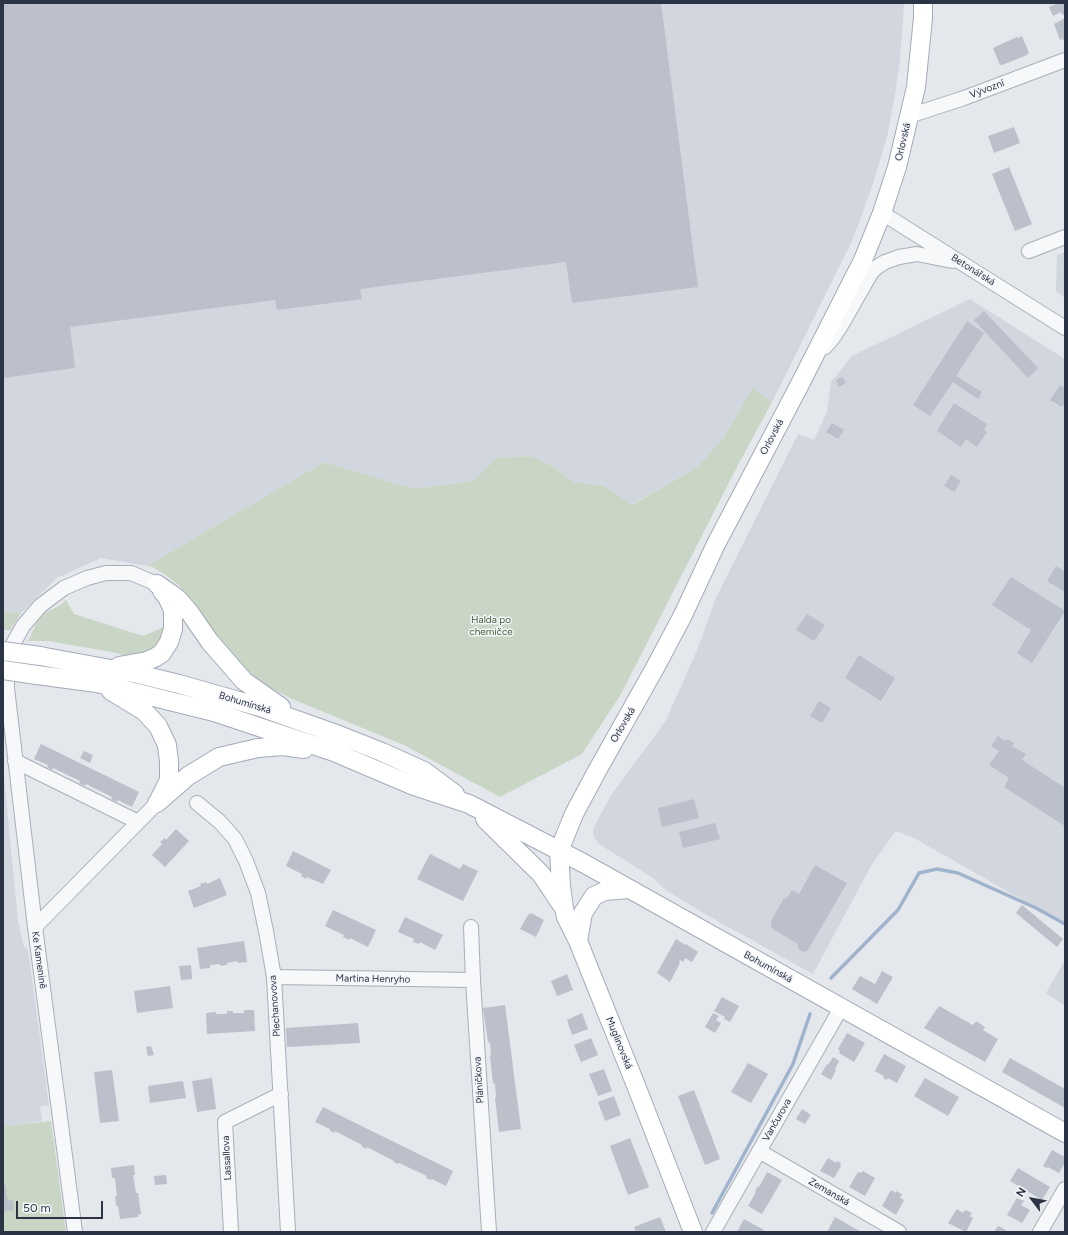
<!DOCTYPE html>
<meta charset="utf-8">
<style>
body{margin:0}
#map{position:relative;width:1068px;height:1235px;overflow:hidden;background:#e4e7ec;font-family:Figtree,sans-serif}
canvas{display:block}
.frame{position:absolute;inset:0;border:4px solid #2b3445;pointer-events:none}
.north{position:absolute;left:1012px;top:1179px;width:40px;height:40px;-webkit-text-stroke:3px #f4f6f9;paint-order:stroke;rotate:302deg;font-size:11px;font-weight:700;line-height:16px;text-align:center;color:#2b3445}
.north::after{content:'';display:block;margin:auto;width:14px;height:18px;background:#2b3445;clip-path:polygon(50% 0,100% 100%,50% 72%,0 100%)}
.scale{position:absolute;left:16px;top:1201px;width:87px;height:18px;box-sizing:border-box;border:2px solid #2b3445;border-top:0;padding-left:5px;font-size:12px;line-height:14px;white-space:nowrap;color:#2b3445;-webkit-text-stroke:3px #f4f6f9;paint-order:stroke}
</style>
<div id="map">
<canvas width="1068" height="1235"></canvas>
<div class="frame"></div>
<div class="north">N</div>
<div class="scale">50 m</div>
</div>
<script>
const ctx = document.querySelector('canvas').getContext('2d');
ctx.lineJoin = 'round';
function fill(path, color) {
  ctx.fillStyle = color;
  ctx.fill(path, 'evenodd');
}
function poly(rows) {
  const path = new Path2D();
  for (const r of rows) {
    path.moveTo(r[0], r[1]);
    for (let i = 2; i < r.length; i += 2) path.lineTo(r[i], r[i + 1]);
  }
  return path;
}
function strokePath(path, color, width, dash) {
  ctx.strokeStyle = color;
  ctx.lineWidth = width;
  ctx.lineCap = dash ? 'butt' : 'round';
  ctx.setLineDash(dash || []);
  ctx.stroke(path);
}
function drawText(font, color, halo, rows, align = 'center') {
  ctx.font = font + ' Figtree,sans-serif';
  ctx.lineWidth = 3;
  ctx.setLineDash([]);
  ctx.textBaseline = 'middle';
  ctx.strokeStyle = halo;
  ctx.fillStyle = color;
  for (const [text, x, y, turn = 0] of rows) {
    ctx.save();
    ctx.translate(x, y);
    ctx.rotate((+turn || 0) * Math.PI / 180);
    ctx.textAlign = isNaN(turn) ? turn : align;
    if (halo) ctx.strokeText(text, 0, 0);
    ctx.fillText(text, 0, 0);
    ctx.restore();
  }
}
const built = poly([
 [3,3,904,3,900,60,894,101,887,137,872,187,852,241,772,402,753,388,723,439,697,467,631,505,604,486,574,482,552,466,531,456,497,458,473,481,414,489,324,462,147,566,101,558,57,578,21,613,3,612],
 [1065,252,1065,297,1056,292,1057,255],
 [970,299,1065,359,1065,923,1049,915,914,838,896,831,872,864,813,974,712,918,667,891,653,878,599,844,594,837,593,829,611,795,665,722,696,653,716,598,798,434,814,440,827,412,831,382,852,356],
 [3,766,18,921,24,947,28,950,49,1105,40,1107,42,1121,3,1126],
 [1065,960,1065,1006,1046,993]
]);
const green = poly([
 [753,387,772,402,738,465,621,694,582,754,500,797,404,745,292,699,265,685,240,664,223,643,179,585,161,572,152,567,147,566,324,462,414,489,473,481,497,458,531,456,552,466,574,482,604,486,632,505,697,467,723,439],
 [66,600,74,614,143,636,164,627,161,638,156,646,146,652,125,656,117,653,48,641,28,641,37,622,45,613,59,606],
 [3,612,21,613,10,630,3,630],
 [51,1121,66,1232,3,1232,3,1126]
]);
const stream = poly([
 [831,978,898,910,919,873,937,869,958,873,1036,908,1065,924],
 [712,1213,793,1064,810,1014]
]);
const building = poly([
 [3,3,661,3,698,287,572,303,566,262,360,289,362,299,277,310,275,300,70,327,75,368,3,378],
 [1058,3,1065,3,1065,14,1062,15,1061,12,1053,16,1049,7],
 [1065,18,1065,40,1063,40,1062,39,1060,40,1054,24],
 [1022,36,1029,53,1027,54,1027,55,1002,65,1000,65,993,48,1017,37,1018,38],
 [1014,127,1020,143,994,153,988,136],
 [1009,167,1032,224,1015,231,992,174],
 [984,311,1038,368,1028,378,974,320],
 [967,321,984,333,956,376,982,392,978,399,953,382,930,416,913,405],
 [842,377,846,383,839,387,836,380],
 [1060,385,1065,388,1065,402,1062,407,1050,400],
 [954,403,987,424,984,430,987,432,977,447,966,439,961,447,937,431],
 [832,423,844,430,838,439,826,432],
 [951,475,961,481,954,492,944,486],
 [1056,566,1065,572,1065,592,1047,581],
 [1011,577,1065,611,1032,663,1017,653,1031,630,992,605],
 [807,614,825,625,814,641,796,630],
 [859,655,895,678,881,701,845,678],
 [819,701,831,708,822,723,810,716],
 [998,736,1005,741,1006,739,1014,743,1012,746,1026,754,1022,760,1065,788,1065,826,1004,787,1009,778,989,765,999,751,991,746],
 [41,744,139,792,132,807,118,800,117,802,111,799,112,797,86,784,85,786,79,783,80,781,53,768,52,770,47,767,48,765,34,759],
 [84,751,93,755,90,763,80,758],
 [694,799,699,818,662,827,658,808],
 [715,823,720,839,683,848,679,832],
 [176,829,189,841,165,867,152,855,162,844,160,842,165,838,166,840],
 [293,851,331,870,323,884,307,877,306,879,301,876,302,874,286,866],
 [430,854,460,869,463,864,478,871,463,901,417,879],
 [815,865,847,883,808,950,803,952,798,948,798,944,773,929,771,926,771,921,784,898,786,899,792,890,799,894],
 [220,878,227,895,194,908,188,891,201,886,200,884,206,882,207,884],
 [1022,905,1063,939,1057,947,1016,913],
 [333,910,376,930,368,947,350,938,349,940,343,937,344,935,325,926],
 [531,913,544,920,536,937,520,929,528,915],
 [405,917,443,935,435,950,420,942,419,944,413,942,414,939,398,932],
 [676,939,685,945,686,944,698,952,692,962,685,958,683,962,680,960,679,962,680,963,670,982,657,973],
 [244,941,247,962,238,963,237,961,227,963,227,965,221,966,220,964,210,965,210,968,200,969,197,948],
 [191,965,192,979,181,980,179,966],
 [882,971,893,977,877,1004,852,989,860,976,875,984],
 [567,974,573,990,557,996,551,981],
 [170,986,173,1008,137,1013,134,991],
 [722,997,739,1006,730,1022,724,1019,725,1017,714,1011],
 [505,1005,521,1129,499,1132,495,1098,496,1096,495,1084,493,1083,490,1057,491,1055,490,1043,488,1042,483,1008],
 [939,1006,973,1025,976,1021,985,1027,983,1030,998,1039,985,1062,924,1028],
 [244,1010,254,1010,255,1031,207,1034,206,1013,216,1012,216,1014,227,1014,227,1011,233,1011,233,1013,244,1013],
 [582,1013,588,1029,572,1035,567,1020],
 [713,1013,719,1016,716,1020,721,1023,715,1033,705,1027],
 [358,1023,360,1043,287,1047,286,1028],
 [847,1033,865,1043,854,1062,839,1053,840,1051,838,1049],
 [591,1038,598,1055,581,1062,574,1045],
 [151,1046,154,1055,148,1056,146,1047],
 [884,1054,906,1066,897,1083,888,1078,887,1080,883,1078,884,1076,875,1071],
 [833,1057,839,1061,835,1069,836,1070,831,1080,821,1074,827,1064,828,1065],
 [1010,1058,1065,1089,1065,1108,1002,1072],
 [748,1063,768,1074,751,1103,731,1092],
 [604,1069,612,1091,598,1096,589,1074],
 [112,1070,119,1121,100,1123,94,1072],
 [212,1078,216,1109,197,1112,192,1081],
 [925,1078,959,1097,948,1116,914,1096],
 [183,1081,186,1098,150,1103,148,1086],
 [694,1090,720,1159,705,1165,678,1096],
 [614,1096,621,1115,605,1121,598,1102],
 [323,1107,453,1171,446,1186,432,1179,431,1180,426,1178,427,1176,399,1163,398,1164,394,1162,394,1161,367,1147,366,1149,361,1146,362,1145,335,1131,334,1133,329,1130,330,1129,315,1122],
 [802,1109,811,1115,805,1124,796,1119],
 [630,1138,649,1187,628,1195,610,1146],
 [1052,1150,1065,1157,1065,1163,1059,1173,1048,1167,1047,1168,1043,1166],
 [828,1158,836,1163,837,1161,841,1163,840,1165,841,1166,834,1178,820,1171],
 [134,1165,135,1175,133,1175,136,1193,138,1193,141,1214,138,1215,138,1217,120,1219,118,1206,116,1206,115,1196,117,1196,115,1178,112,1178,111,1168],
 [1018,1168,1050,1187,1042,1200,1010,1181],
 [863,1171,875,1178,865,1196,849,1187,858,1172,861,1173],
 [767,1172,782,1180,762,1214,748,1206,756,1192,755,1191,758,1186,759,1187],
 [166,1175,167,1184,155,1185,154,1176],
 [3,1184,5,1184,8,1201,13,1200,14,1210,3,1212],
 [891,1190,896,1193,896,1191,902,1194,900,1198,904,1200,896,1215,882,1206],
 [1017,1198,1024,1201,1021,1205,1030,1210,1022,1223,1007,1215],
 [957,1209,963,1213,965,1210,972,1213,970,1216,973,1218,966,1232,948,1223],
 [660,1217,666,1232,636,1232,634,1227],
 [835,1217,861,1232,827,1232],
 [744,1219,764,1230,763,1232,737,1232],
 [998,1226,1001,1227,1008,1232,994,1232]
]);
const minor = poly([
 [909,116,964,98,1065,60],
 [882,213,1065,328],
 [1029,251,1065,237],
 [825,347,833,338,842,324,871,273,877,267,885,262,899,257,917,254,952,261],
 [15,761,138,822],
 [197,803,220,822,235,839,246,861,258,893,266,931,274,977,288,1232],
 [35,927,157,803],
 [471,927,473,980,489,1232],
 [274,977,473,980],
 [759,1151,899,1232],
 [75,1232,35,927,7,688,7,671,13,644,23,626,40,606,64,588,87,578,106,573,131,573,157,584],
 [231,1232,225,1122,281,1094],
 [713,1232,841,1008],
 [1040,1232,1065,1189]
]);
const major = poly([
 [157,584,177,598,190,613,210,642,244,681,281,707],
 [40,656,138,674,179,684,260,707,339,735,382,752,424,771,455,794],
 [119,666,147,661,156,657,162,653,169,642,173,629,173,610,167,597,162,591],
 [37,675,97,683,214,712,334,752,414,786,469,804,585,864,1065,1133],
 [111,691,144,711,158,726,167,745,169,762,169,780,159,800],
 [157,803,188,776,219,757,258,748,283,746,304,749],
 [485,819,541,874,561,904],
 [578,941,583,913,594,896,605,891,629,889],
 [693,1232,637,1088,578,941,566,917,564,908,561,886,559,851,574,814,597,771,656,666,683,615,716,544,799,386,863,260,882,213,897,167,916,87,923,18,923,3]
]);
const majorBridge = poly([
 [3,651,40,656],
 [3,670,37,675]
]);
const streetNames = [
 ["Vývozní",987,89,-21],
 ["Orlovská",903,142,-77],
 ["Betonářská",973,270,32],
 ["Orlovská",772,437,-62],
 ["Bohumínská",245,703,17],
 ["Orlovská",623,725,-60],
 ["Ke Kamenině",39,960,82],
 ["Bohumínská",768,967,29],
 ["Martina Henryho",373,979,1],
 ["Plechanovova",275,1006,-94],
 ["Muglinovská",619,1043,68],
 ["Pláničkova",479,1080,-94],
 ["Vančurova",777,1120,-60],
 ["Lassallova",227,1158,-93],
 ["Zemanská",829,1192,30]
];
const parkNames = [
 ["Halda po",491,620],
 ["chemičce",491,632]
];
fill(built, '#d2d6de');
fill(green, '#c9d6c5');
strokePath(stream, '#9fb4cc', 3.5);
fill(building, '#bbc0ca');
strokePath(minor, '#a9aeb7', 16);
strokePath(major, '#a3abb8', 20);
strokePath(minor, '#f7f8fa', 14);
strokePath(major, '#fff', 18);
strokePath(majorBridge, '#a3abb8', 20, []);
strokePath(majorBridge, '#fff', 18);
drawText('10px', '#2b3445', '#f4f6f9', streetNames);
drawText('10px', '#3f6138', '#f4f6f9', parkNames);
</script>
